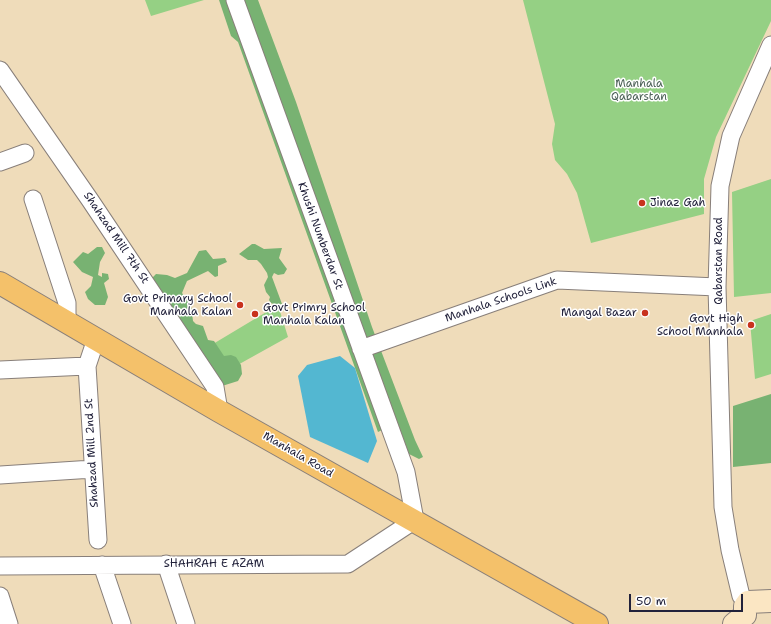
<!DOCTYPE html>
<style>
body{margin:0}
#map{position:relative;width:771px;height:624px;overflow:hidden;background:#efdcba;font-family:"Shantell Sans",sans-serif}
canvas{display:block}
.scale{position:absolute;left:629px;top:594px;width:114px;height:18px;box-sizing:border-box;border:2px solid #22223b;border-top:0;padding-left:5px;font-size:12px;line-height:14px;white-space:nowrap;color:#22223b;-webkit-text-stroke:3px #fff;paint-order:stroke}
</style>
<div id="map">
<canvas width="771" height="624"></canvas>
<div class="scale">50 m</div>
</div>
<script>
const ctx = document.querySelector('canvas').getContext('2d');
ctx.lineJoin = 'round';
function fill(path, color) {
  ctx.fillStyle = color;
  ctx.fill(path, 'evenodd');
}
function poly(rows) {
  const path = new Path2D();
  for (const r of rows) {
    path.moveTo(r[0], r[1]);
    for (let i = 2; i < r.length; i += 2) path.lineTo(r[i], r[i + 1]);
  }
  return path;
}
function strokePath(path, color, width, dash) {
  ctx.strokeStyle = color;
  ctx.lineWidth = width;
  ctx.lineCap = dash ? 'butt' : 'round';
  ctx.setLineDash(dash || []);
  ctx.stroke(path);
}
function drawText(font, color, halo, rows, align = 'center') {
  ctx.font = font + ' "Shantell Sans",sans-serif';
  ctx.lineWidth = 3;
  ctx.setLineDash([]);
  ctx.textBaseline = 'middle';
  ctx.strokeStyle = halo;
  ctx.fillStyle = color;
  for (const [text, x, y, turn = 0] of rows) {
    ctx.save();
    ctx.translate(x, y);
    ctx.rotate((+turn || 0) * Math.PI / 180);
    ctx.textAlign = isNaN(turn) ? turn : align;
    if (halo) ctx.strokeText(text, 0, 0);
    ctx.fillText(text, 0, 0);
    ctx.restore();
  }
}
const green = poly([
 [145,0,204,0,151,16],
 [523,0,771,0,771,21,716,137,704,179,704,214,591,243,577,193,567,174,555,160,552,144,555,124],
 [771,179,771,293,734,297,732,192],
 [278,305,288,337,225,372,208,347],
 [771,314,771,374,755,379,750,321]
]);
const forest = poly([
 [219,0,229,0,384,429,378,432,238,42,231,36],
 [243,0,258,0,296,102,372,327,415,440,423,457,419,459,409,454],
 [252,244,255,244,264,249,282,248,279,258,287,269,284,274,278,275,274,273,272,277,282,304,276,305,271,303,269,300,270,297,266,292,264,285,268,277,267,273,261,264,257,260,248,260,239,254],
 [97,247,102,247,105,253,100,262,98,275,102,277,102,273,108,274,109,279,104,283,108,297,105,305,95,305,88,299,85,292,91,286,93,277,82,272,73,262,83,252,88,254],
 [206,250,213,259,225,258,227,262,218,266,218,276,215,277,208,271,187,281,182,293,191,305,193,321,196,324,203,326,208,340,214,341,224,356,231,355,236,357,241,365,242,374,238,381,222,386,149,281,156,274,167,275,175,278,187,273,199,251],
 [771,394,771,463,733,467,733,406]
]);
const water = poly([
 [340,356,355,368,377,441,368,463,310,437,298,376,307,365]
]);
const street = poly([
 [0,70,90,200,215,387,219,411],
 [0,162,25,153],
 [33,199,67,303,67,322],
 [361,349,557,280,717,287],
 [87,366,98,540],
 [0,370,87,366,96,339],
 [0,475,93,469],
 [166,564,186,624],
 [102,565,122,624],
 [0,566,348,564,415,520,406,472,235,0],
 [0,596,9,624],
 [748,602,741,596,730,550,723,507,717,287,720,186,731,136,771,45]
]);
const secondary = poly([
 [734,624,745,615,745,606,748,602,771,601]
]);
const primary = poly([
 [0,283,219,411,597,624]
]);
const markers = [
 [642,203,4,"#c8321e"],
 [240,305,4,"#c8321e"],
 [645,313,4,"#c8321e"],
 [255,314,4,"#c8321e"],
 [751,325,4,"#c8321e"]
];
const parkNames = [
 ["Manhala",639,84],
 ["Qabarstan",639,97]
];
const poiNames = [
 ["Jinaz Gah",650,203,"left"],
 ["Govt Primary School",232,299],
 ["Manhala Kalan",232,312],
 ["Govt Primry School",263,308,"left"],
 ["Manhala Kalan",263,321,"left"],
 ["Mangal Bazar",637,313],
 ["Govt High",743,319],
 ["School Manhala",743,332]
];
const streetNames = [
 ["Khushi Numberdar St",320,236,70],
 ["Shahzad Mill 7th St",116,238,56],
 ["Qabarstan Road",719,261,-90],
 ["Manhala Schools Link",501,300,-19],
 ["Shahzad Mill 2nd St",92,453,-93],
 ["Manhala Road",298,455,30],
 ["SHAHRAH E AZAM",214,564]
];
fill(green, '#95d084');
fill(forest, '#78b272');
fill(water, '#53b7d1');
strokePath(street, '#887f7a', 19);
strokePath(secondary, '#887f7a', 24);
strokePath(primary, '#887f7a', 24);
strokePath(street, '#fff', 17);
strokePath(secondary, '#fbe6c3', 22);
strokePath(primary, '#f4c16a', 22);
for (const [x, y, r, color] of markers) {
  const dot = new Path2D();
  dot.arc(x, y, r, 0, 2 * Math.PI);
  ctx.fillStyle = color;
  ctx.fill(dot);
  strokePath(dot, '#fff', 1.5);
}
drawText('11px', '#4a5f55', '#fff', parkNames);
drawText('11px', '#22223b', '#fff', poiNames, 'right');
drawText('11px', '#22223b', '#fff', streetNames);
</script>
